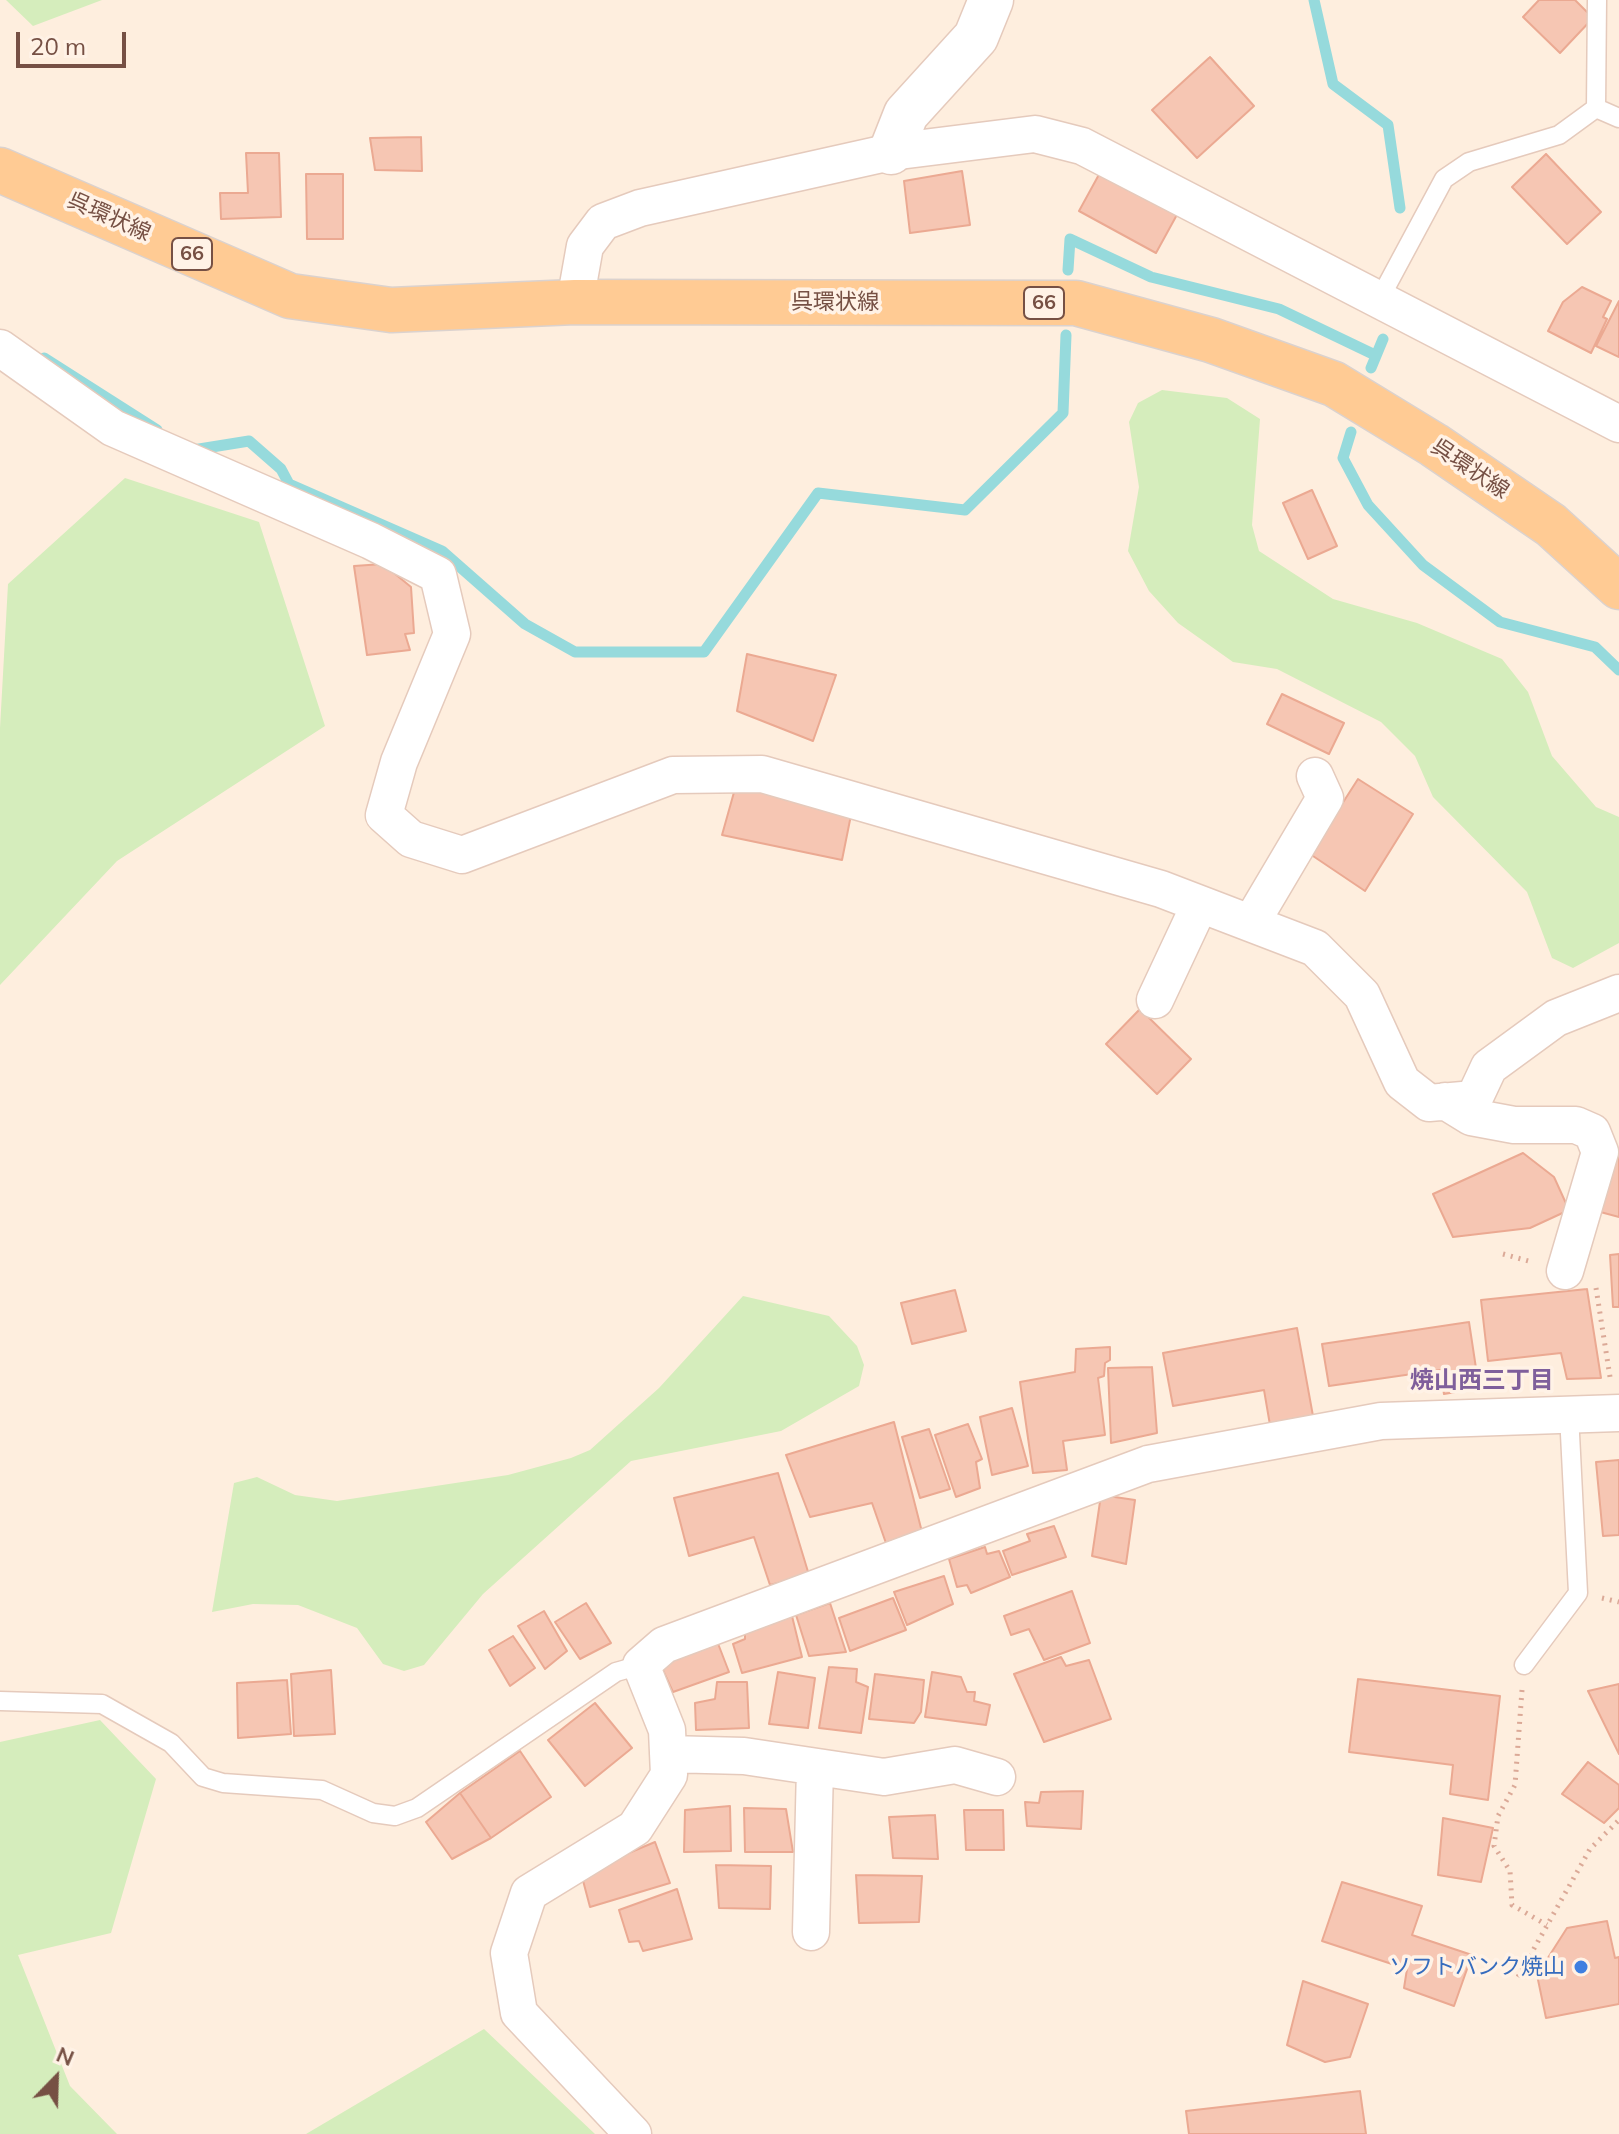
<!DOCTYPE html>
<meta charset="utf-8">
<style>
body{margin:0}
#map{position:relative;width:1619px;height:2134px;overflow:hidden;background:#feeede;font-family:Mulish,sans-serif}
canvas{display:block}
.north{position:absolute;left:16px;top:2038px;width:80px;height:80px;-webkit-text-stroke:6px #fff2e6;paint-order:stroke;rotate:23deg;font-size:22px;font-weight:700;line-height:32px;text-align:center;color:#765044}
.north::after{content:'';display:block;margin:auto;width:28px;height:36px;background:#765044;clip-path:polygon(50% 0,100% 100%,50% 72%,0 100%)}
.scale{position:absolute;left:16px;top:32px;width:110px;height:36px;box-sizing:border-box;border:4px solid #765044;border-top:0;padding-left:10px;font-size:24px;line-height:28px;white-space:nowrap;color:#765044;-webkit-text-stroke:6px #fff2e6;paint-order:stroke}
</style>
<div id="map">
<canvas width="1619" height="2134"></canvas>
<div class="north">N</div>
<div class="scale">20 m</div>
</div>
<script>
const ctx = document.querySelector('canvas').getContext('2d');
ctx.lineJoin = 'round';
function fill(path, color) {
  ctx.fillStyle = color;
  ctx.fill(path, 'evenodd');
}
function poly(rows) {
  const path = new Path2D();
  for (const r of rows) {
    path.moveTo(r[0], r[1]);
    for (let i = 2; i < r.length; i += 2) path.lineTo(r[i], r[i + 1]);
  }
  return path;
}
function strokePath(path, color, width, dash) {
  ctx.strokeStyle = color;
  ctx.lineWidth = width;
  ctx.lineCap = dash ? 'butt' : 'round';
  ctx.setLineDash(dash || []);
  ctx.stroke(path);
}
function drawText(font, color, halo, rows, align = 'center') {
  ctx.font = font + ' Mulish,"Noto Sans JP",sans-serif';
  ctx.lineWidth = 7;
  ctx.setLineDash([]);
  ctx.textBaseline = 'middle';
  ctx.strokeStyle = halo;
  ctx.fillStyle = color;
  for (const [text, x, y, turn = 0] of rows) {
    ctx.save();
    ctx.translate(x, y);
    ctx.rotate((+turn || 0) * Math.PI / 180);
    ctx.textAlign = isNaN(turn) ? turn : align;
    if (halo) ctx.strokeText(text, 0, 0);
    ctx.fillText(text, 0, 0);
    ctx.restore();
  }
}
const green = poly([
 [6,0,102,0,33,26],
 [1162,390,1227,398,1260,419,1252,525,1259,551,1333,599,1417,623,1502,659,1528,692,1552,756,1596,807,1619,817,1619,943,1573,968,1552,958,1527,892,1433,797,1415,756,1381,722,1277,669,1233,662,1178,623,1149,591,1128,551,1139,487,1129,422,1138,403],
 [125,478,259,522,325,726,117,861,0,985,0,728,8,584],
 [743,1296,829,1316,857,1346,864,1365,859,1386,781,1431,631,1461,483,1594,424,1665,404,1671,383,1664,357,1628,298,1605,253,1604,212,1612,234,1483,257,1477,295,1495,337,1501,508,1475,571,1458,590,1450,659,1388],
 [100,1720,156,1779,111,1933,18,1955,70,2086,117,2134,0,2134,0,1742],
 [484,2029,595,2134,306,2134]
]);
const stream = poly([
 [1314,0,1333,84,1388,125,1400,208],
 [1068,270,1070,239,1151,277,1279,309,1375,355],
 [44,358,157,430],
 [1371,368,1383,339],
 [1351,432,1343,458,1368,505,1423,565,1500,622,1595,647,1619,670],
 [193,450,249,441,281,469,289,484,442,551,525,624,575,652,704,652,818,493,965,510,1063,413,1066,335]
]);
const building = poly([
 [1539,0,1575,0,1593,18,1560,53,1523,17,1539,0],
 [1210,57,1254,106,1197,158,1152,110,1210,57],
 [421,137,422,171,375,170,370,138,421,137],
 [246,153,279,153,281,217,221,219,220,193,248,193,246,153],
 [1546,154,1601,212,1567,244,1512,187,1546,154],
 [1102,169,1179,211,1156,253,1079,211,1102,169],
 [962,171,970,225,910,233,904,181,962,171],
 [306,174,343,174,343,239,307,239,306,174],
 [1582,287,1611,301,1603,317,1607,319,1591,353,1548,331,1563,302,1582,287],
 [1619,301,1619,357,1596,346,1619,301],
 [1312,490,1337,546,1308,559,1283,503,1312,490],
 [383,564,411,587,414,633,405,634,410,650,367,655,354,566,383,564],
 [747,654,836,675,813,741,737,711,747,654],
 [1282,694,1344,723,1329,754,1267,724,1282,694],
 [738,778,852,810,842,860,722,835,738,778],
 [1358,779,1413,814,1365,891,1310,854,1358,779],
 [1140,1009,1191,1059,1157,1094,1106,1044,1140,1009],
 [1609,1150,1619,1152,1619,1217,1593,1210,1609,1150],
 [1523,1153,1554,1177,1569,1210,1530,1228,1453,1237,1433,1194,1523,1153],
 [1619,1254,1619,1307,1613,1307,1610,1255,1619,1254],
 [1587,1289,1601,1378,1567,1379,1561,1353,1488,1361,1481,1300,1587,1289],
 [955,1290,966,1331,912,1344,901,1303,955,1290],
 [1469,1322,1479,1388,1444,1394,1440,1370,1329,1386,1322,1344,1469,1322],
 [1297,1328,1313,1416,1270,1425,1264,1390,1173,1406,1163,1353,1297,1328],
 [1110,1347,1110,1360,1105,1363,1104,1376,1098,1378,1105,1435,1063,1441,1067,1470,1033,1473,1020,1382,1075,1372,1076,1349,1110,1347],
 [1152,1367,1157,1433,1111,1443,1108,1368,1152,1367],
 [1012,1408,1028,1466,992,1475,980,1417,1012,1408],
 [894,1422,923,1536,888,1549,872,1503,810,1517,786,1455,894,1422],
 [968,1424,982,1459,976,1462,980,1488,956,1497,935,1435,968,1424],
 [929,1429,950,1489,920,1498,902,1437,929,1429],
 [1619,1460,1619,1535,1603,1536,1596,1462,1619,1460],
 [778,1473,809,1575,770,1585,754,1537,689,1556,674,1498,778,1473],
 [1101,1495,1135,1500,1126,1564,1092,1556,1101,1495],
 [1054,1526,1066,1557,1012,1575,1003,1551,1030,1541,1027,1534,1054,1526],
 [985,1547,987,1554,999,1551,1010,1577,971,1593,967,1585,957,1587,949,1559,985,1547],
 [944,1576,953,1604,907,1625,894,1592,944,1576],
 [1072,1591,1090,1643,1044,1660,1029,1629,1011,1635,1004,1616,1072,1591],
 [893,1598,906,1630,850,1651,839,1618,893,1598],
 [586,1603,611,1643,580,1659,555,1622,586,1603],
 [830,1603,846,1652,809,1656,796,1615,830,1603],
 [544,1611,567,1651,545,1669,518,1626,544,1611],
 [792,1616,802,1657,742,1673,733,1644,745,1639,745,1626,792,1616],
 [513,1636,535,1668,510,1686,489,1650,513,1636],
 [717,1641,729,1672,673,1692,660,1664,717,1641],
 [1061,1657,1066,1666,1089,1660,1111,1719,1044,1742,1014,1674,1061,1657],
 [829,1667,857,1669,856,1682,868,1687,861,1733,819,1728,829,1667],
 [331,1670,335,1734,294,1736,291,1674,331,1670],
 [778,1672,815,1678,808,1728,769,1724,778,1672],
 [932,1672,961,1677,967,1692,975,1692,974,1701,990,1705,986,1725,925,1717,932,1672],
 [875,1674,924,1680,921,1712,914,1723,869,1719,875,1674],
 [1358,1679,1500,1696,1488,1800,1450,1794,1453,1765,1349,1752,1358,1679],
 [287,1680,291,1734,238,1738,237,1683,287,1680],
 [717,1682,747,1682,749,1728,696,1730,695,1703,715,1699,717,1682],
 [1619,1684,1619,1754,1588,1691,1619,1684],
 [595,1703,632,1748,585,1786,548,1740,595,1703],
 [520,1751,551,1797,491,1838,460,1793,520,1751],
 [1588,1762,1619,1785,1619,1808,1604,1823,1562,1794,1588,1762],
 [1083,1791,1081,1829,1027,1826,1025,1802,1039,1803,1041,1792,1083,1791],
 [460,1793,491,1838,452,1859,426,1822,460,1793],
 [730,1806,731,1851,684,1852,685,1810,730,1806],
 [744,1808,786,1809,793,1852,745,1852,744,1808],
 [964,1810,1003,1810,1004,1850,966,1850,964,1810],
 [935,1815,938,1859,893,1858,889,1817,935,1815],
 [1443,1818,1493,1828,1481,1882,1438,1875,1443,1818],
 [655,1842,670,1883,590,1907,581,1873,655,1842],
 [716,1865,771,1866,770,1909,719,1908,716,1865],
 [856,1875,922,1876,919,1922,859,1923,856,1875],
 [1342,1882,1422,1906,1412,1935,1472,1955,1454,2006,1404,1988,1407,1969,1322,1941,1342,1882],
 [677,1889,692,1939,643,1951,639,1941,629,1942,619,1910,677,1889],
 [1607,1921,1615,1958,1619,1957,1619,2004,1546,2018,1537,1975,1567,1928,1607,1921],
 [1303,1981,1368,2004,1350,2057,1325,2062,1287,2045,1303,1981],
 [1360,2091,1366,2134,1189,2134,1186,2111,1360,2091]
]);
const path = poly([
 [1503,1254,1532,1262],
 [1596,1288,1610,1377],
 [1602,1598,1619,1602],
 [1522,1690,1515,1785,1498,1816,1494,1846,1510,1871,1512,1905,1547,1925],
 [1518,1977,1590,1849,1619,1820]
]);
const service = poly([
 [1596,108,1619,118],
 [1379,300,1444,179,1469,162,1559,135,1596,108,1597,0],
 [1524,1665,1578,1593,1569,1414],
 [0,1701,102,1704,171,1743,203,1777,223,1783,322,1790,373,1813,395,1816,417,1808,616,1672,641,1665]
]);
const minor = poly([
 [575,302,585,246,603,222,640,208,891,152,1035,134,1082,146,1619,424],
 [0,348,113,428,371,541,438,575,452,634,399,762,384,815,411,839,462,855,673,775,762,774,1161,889,1315,948,1362,995,1402,1082,1429,1103,1474,1099,1489,1067,1556,1018,1619,993],
 [1251,923,1325,798,1315,776],
 [1155,1000,1200,904],
 [1445,1101,1471,1117,1514,1125,1576,1125,1592,1132,1600,1152,1565,1271],
 [668,1754,744,1756,884,1777,955,1765,997,1777],
 [811,1932,815,1767],
 [633,2134,519,2013,509,1953,529,1893,635,1828,669,1775,667,1730,641,1665,664,1645,1148,1464,1381,1421,1619,1413]
]);
const tertiary = poly([
 [891,152,906,114,976,37,991,0]
]);
const primary = poly([
 [0,170,290,296,391,310,575,302,1076,303,1211,340,1334,384,1434,445,1551,525,1619,587]
]);
const markers = [
 [1581,1967,8,"#3f7fe0"]
];
const shields = [
 [192,254,40],
 [1044,303,40]
];
const shieldNames = [
 ["66",192,254],
 ["66",1044,303]
];
const streetNames = [
 ["呉環状線",109,217,24],
 ["呉環状線",835,302],
 ["呉環状線",1470,469,34]
];
const shopNames = [
 ["ソフトバンク焼山",1565,1967]
];
const neighbourhoodNames = [
 ["焼山西三丁目",1482,1381]
];
fill(green, '#d5edbc');
strokePath(stream, '#96dadc', 11);
fill(building, '#f6c6b3');
strokePath(building, '#eba992', 2);
strokePath(service, '#e5cabc', 21);
strokePath(minor, '#e5cabc', 39);
strokePath(tertiary, '#e5cabc', 47);
strokePath(primary, '#dbd2ce', 47);
strokePath(path, '#dba997', 5, [2, 6]);
strokePath(service, '#fff', 18);
strokePath(minor, '#fff', 36);
strokePath(tertiary, '#fff', 44);
strokePath(primary, '#ffcb94', 44);
for (const [x, y, r, color] of markers) {
  const dot = new Path2D();
  dot.arc(x, y, r, 0, 2 * Math.PI);
  ctx.fillStyle = color;
  ctx.fill(dot);
  strokePath(dot, '#fff2e6', 3);
}
for (const [x, y, w] of shields) {
  const box = new Path2D();
  box.roundRect(x - w / 2, y - 16, w, 32, 6);
  ctx.fillStyle = '#fff2e6';
  ctx.fill(box);
  strokePath(box, '#765044', 2);
}
drawText('bold 20px', '#765044', null, shieldNames);
drawText('22px', '#765044', '#fff2e6', streetNames);
drawText('22px', '#366cbe', '#fff2e6', shopNames, 'right');
drawText('bold 24px', '#7f5f9b', '#fff2e6', neighbourhoodNames);
</script>
